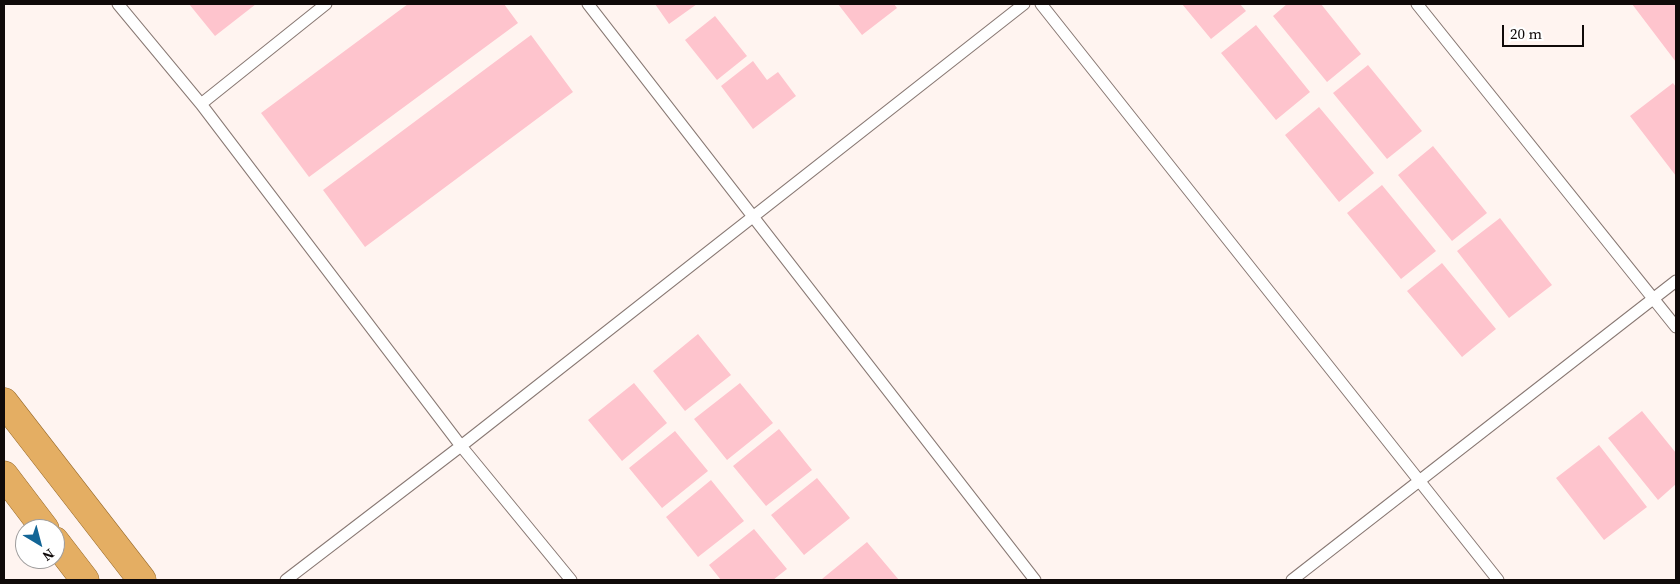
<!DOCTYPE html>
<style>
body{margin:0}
#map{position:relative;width:1680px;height:584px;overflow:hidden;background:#fff4f0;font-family:"Source Serif 4",serif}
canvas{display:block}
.frame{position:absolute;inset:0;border:5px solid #100a09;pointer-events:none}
.north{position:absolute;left:15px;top:519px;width:50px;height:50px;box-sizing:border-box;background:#fff;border:1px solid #9f9d9d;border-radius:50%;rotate:143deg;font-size:14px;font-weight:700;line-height:20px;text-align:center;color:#100a09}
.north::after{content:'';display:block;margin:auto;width:18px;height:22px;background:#126596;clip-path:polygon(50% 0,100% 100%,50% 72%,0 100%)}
.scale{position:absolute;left:1502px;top:25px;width:82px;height:22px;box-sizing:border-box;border:2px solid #100a09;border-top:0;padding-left:6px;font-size:15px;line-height:18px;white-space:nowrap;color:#100a09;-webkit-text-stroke:4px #fff;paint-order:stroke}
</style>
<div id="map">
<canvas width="1680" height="584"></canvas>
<div class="frame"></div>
<div class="north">N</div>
<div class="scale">20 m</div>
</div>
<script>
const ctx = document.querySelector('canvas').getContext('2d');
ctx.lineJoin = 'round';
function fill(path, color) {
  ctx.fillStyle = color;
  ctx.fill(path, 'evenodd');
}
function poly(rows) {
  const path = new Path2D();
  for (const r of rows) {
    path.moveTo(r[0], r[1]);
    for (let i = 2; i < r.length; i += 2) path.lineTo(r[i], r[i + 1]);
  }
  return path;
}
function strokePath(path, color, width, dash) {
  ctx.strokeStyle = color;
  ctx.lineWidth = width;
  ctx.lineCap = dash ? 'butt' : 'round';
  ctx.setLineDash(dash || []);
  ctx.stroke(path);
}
const building = poly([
 [189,4,256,4,215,36],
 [408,4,504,4,518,23,309,177,261,113],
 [655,4,697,4,669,24],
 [838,4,894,4,897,8,862,35],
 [1182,4,1240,4,1246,11,1211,39],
 [1287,4,1321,4,1361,54,1327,82,1273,16],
 [1632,4,1676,4,1676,62],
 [715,16,747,56,717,80,685,40],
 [1256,25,1310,92,1276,120,1221,53],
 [531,35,573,92,365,247,323,190],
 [753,61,767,80,778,72,796,96,753,129,721,86],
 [1368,65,1422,131,1387,159,1333,93],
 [1673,83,1676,87,1676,176,1630,116],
 [1319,107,1374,173,1339,202,1285,135],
 [1433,146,1487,213,1452,241,1398,175],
 [1382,185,1436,251,1401,279,1347,213],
 [1500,218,1552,285,1509,318,1457,251],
 [1442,263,1496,329,1462,357,1407,291],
 [698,334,731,375,685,411,653,371],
 [634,383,667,423,622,461,588,420],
 [740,383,773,423,727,460,694,419],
 [1642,411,1676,453,1676,484,1658,500,1608,438],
 [779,429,812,470,766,506,733,466],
 [675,431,708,471,662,508,629,468],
 [1599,445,1647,507,1604,540,1556,478],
 [817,478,850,518,804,555,771,515],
 [711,480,744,521,698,557,666,517],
 [754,529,787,569,773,580,721,580,709,565],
 [867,542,899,580,823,580,822,579]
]);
const service = poly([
 [118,4,201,104,461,446,571,580],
 [588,4,1035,580],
 [1041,4,1498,580],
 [1417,4,1676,327],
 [201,104,326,4],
 [286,580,461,446,1024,4],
 [1292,580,1676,281]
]);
const trunk = poly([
 [4,402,142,580],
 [4,475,45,529],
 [55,541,85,580]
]);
fill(building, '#fec4cd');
strokePath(service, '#887873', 13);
strokePath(trunk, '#95682a', 29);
strokePath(service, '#fff', 11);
strokePath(trunk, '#e4ae63', 28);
</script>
